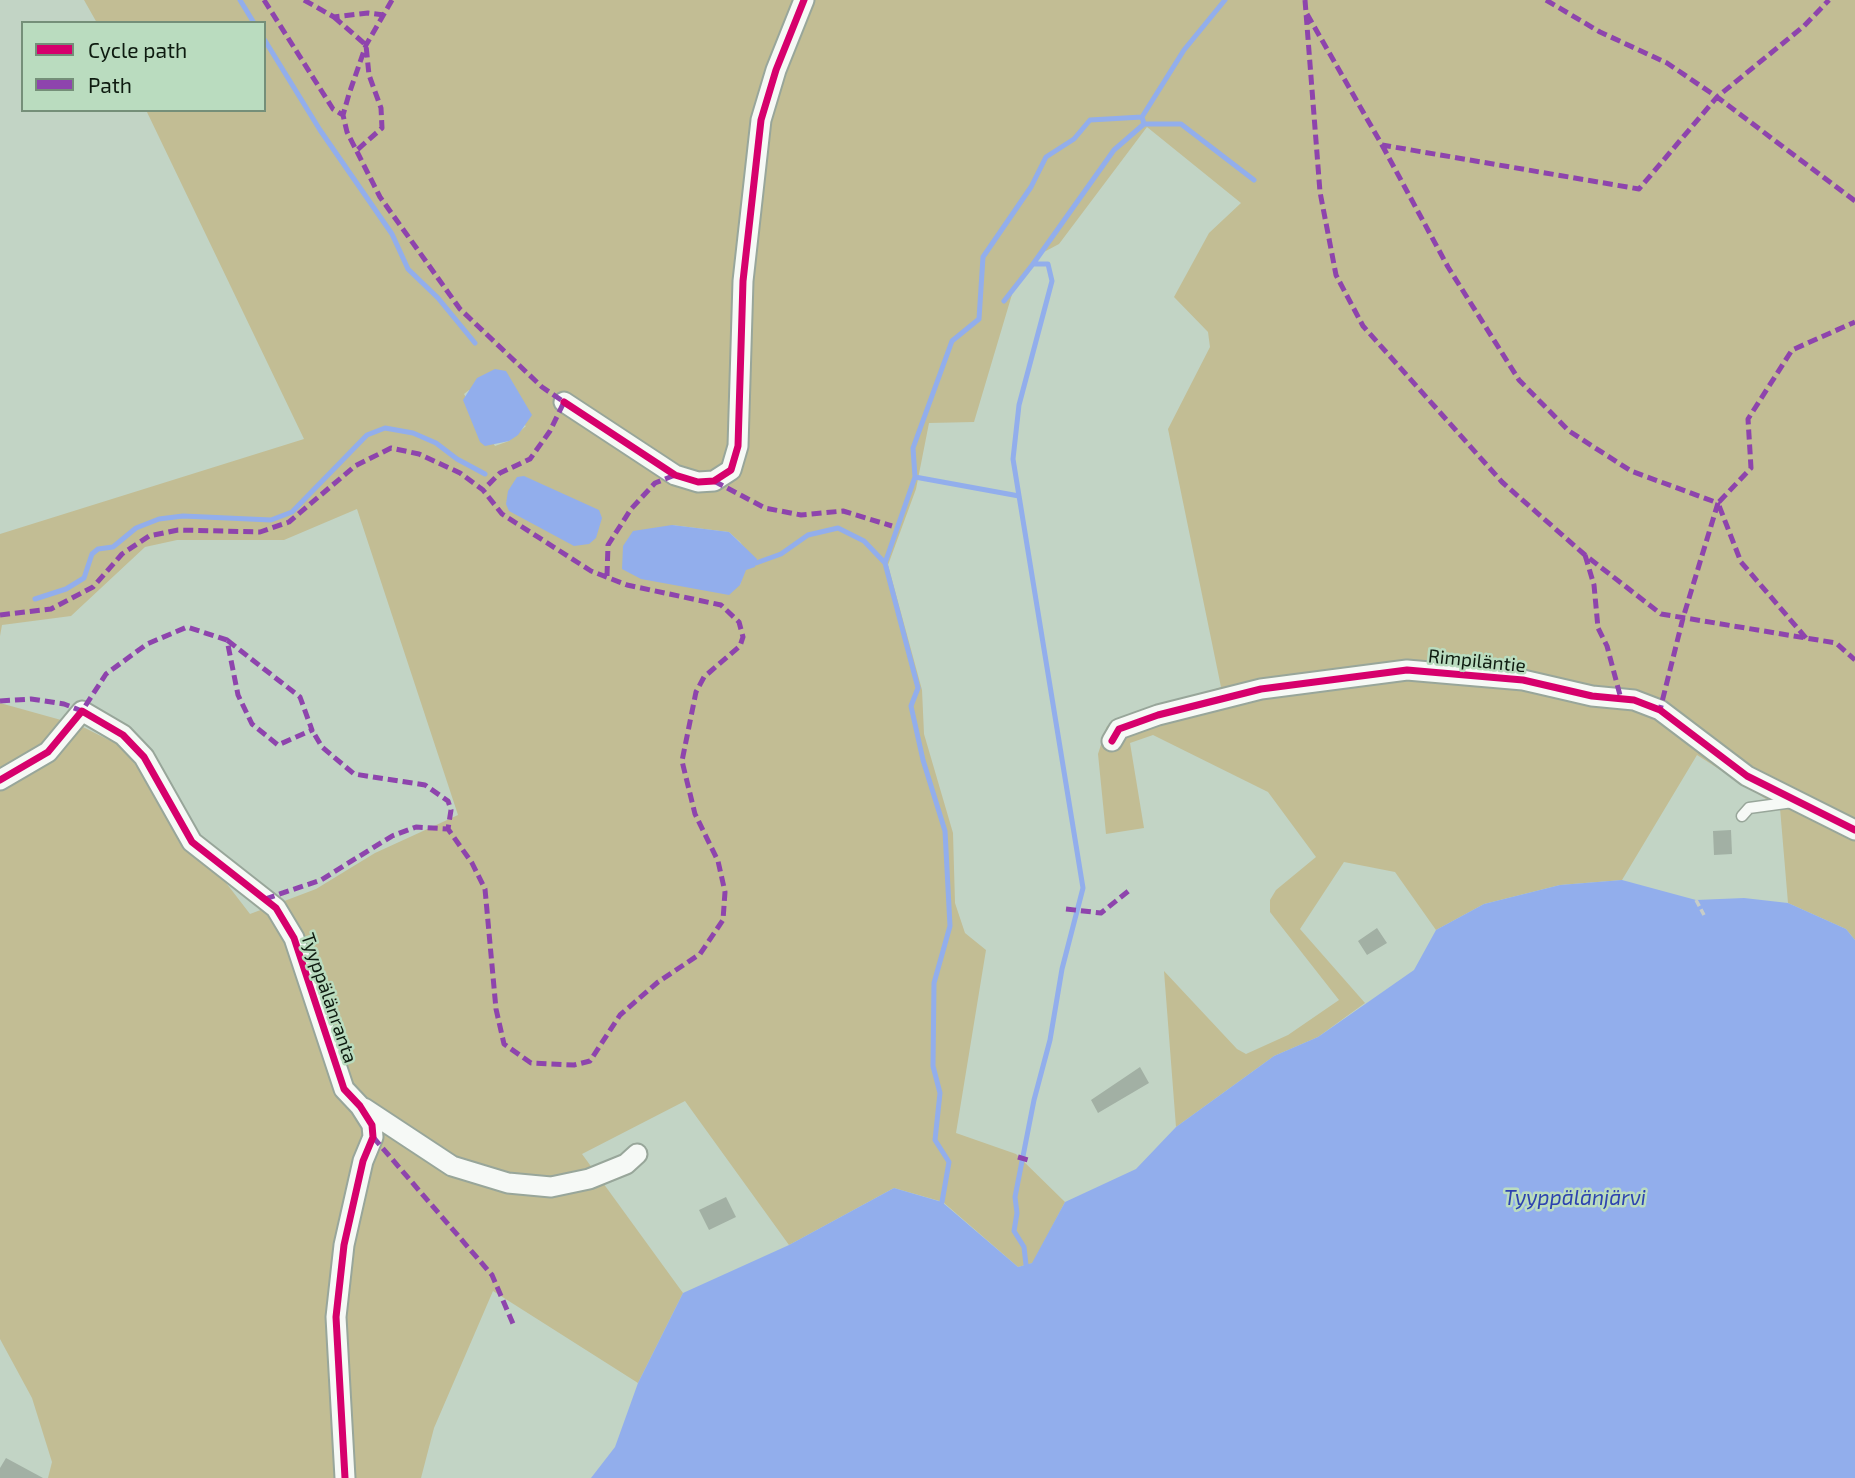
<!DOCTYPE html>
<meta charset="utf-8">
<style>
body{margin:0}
#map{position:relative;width:1855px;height:1478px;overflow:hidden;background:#c2d4c5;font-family:"Exo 2",sans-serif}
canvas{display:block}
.legend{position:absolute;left:21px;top:21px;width:245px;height:91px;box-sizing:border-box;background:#badcbf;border:2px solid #758f79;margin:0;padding:9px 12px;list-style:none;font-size:21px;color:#0e1b10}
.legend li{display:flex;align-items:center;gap:14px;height:35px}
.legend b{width:35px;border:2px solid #758f79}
</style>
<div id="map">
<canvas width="1855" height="1478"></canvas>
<ul class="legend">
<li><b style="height:9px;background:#d6006c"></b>Cycle path</li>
<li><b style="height:9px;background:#8e44ad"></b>Path</li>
</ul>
</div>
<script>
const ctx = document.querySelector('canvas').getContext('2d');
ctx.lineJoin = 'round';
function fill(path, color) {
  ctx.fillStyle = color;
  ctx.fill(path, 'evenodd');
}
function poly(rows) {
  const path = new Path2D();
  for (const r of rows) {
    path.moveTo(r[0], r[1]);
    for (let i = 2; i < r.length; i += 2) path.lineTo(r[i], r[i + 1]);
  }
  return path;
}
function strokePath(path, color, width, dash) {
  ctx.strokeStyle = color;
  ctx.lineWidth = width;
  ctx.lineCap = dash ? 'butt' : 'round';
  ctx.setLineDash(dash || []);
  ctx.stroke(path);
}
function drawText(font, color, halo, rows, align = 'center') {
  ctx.font = font + ' "Exo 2",sans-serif';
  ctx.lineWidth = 5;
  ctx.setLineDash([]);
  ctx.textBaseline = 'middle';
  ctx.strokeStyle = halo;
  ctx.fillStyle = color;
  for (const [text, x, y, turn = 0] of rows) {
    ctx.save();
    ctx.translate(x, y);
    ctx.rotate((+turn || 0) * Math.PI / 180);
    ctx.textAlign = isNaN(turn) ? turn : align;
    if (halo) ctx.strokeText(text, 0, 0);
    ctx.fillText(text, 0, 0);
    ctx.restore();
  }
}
const green = poly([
 [84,0,1855,0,1855,940,1846,929,1788,903,1780,808,1697,755,1622,880,1560,885,1484,904,1436,930,1395,872,1344,862,1300,929,1365,1003,1318,1037,1274,1056,1176,1127,1164,971,1237,1049,1246,1054,1288,1035,1339,1000,1270,912,1270,900,1276,890,1316,857,1268,792,1153,735,1130,743,1144,828,1106,834,1098,754,1107,726,1221,687,1168,429,1210,347,1208,332,1174,297,1209,233,1241,203,1147,127,1059,244,1044,252,1013,291,974,422,929,423,916,489,888,565,922,690,924,734,953,833,955,903,965,933,986,950,956,1133,1016,1154,1065,1202,1033,1263,1018,1267,943,1202,894,1188,789,1245,685,1101,582,1154,683,1293,638,1383,493,1291,434,1428,421,1478,48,1478,52,1462,32,1398,0,1339,0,703,79,725,121,746,250,914,316,889,375,853,458,815,357,509,284,540,177,540,145,547,71,616,2,625,0,636,0,534,304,439,146,110,264,110,264,23,97,23],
 [469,390,526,426,509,441,495,446,464,394],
 [672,525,729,532,740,542,748,553,740,585]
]);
const water = poly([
 [495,369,506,371,532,415,518,435,509,441,485,446,480,442,463,400,477,378],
 [524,476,599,510,602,518,596,538,589,544,574,546,509,511,506,504,508,491,517,477],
 [672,525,729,532,757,559,755,567,746,570,740,585,729,595,641,579,622,569,623,546,633,531],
 [1622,880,1696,900,1744,898,1788,903,1846,929,1855,940,1855,1478,591,1478,615,1447,638,1383,683,1293,789,1245,894,1188,942,1202,1018,1267,1032,1263,1065,1202,1136,1169,1176,1127,1274,1056,1318,1037,1414,970,1436,930,1484,904,1560,885]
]);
const stream = poly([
 [240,0,254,23],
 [264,39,320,130,392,234,408,269,438,298,475,343],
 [1144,124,1181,124,1254,180],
 [1004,301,1033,264],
 [915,477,913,448,952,341,979,319,983,257,1031,187,1046,157,1074,139,1090,120,1142,117],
 [756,563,781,554,808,535,838,528,864,541,885,563,918,688,911,706,923,760,945,831,950,926,934,983,933,1066,940,1093,935,1140,949,1162,942,1202],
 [885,563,915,477,1019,496],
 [35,599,66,589,84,578,92,554,98,549,113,547,136,528,159,519,183,516,271,520,292,512,367,435,385,428,413,433,436,443,457,459,485,474],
 [1026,1265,1024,1247,1014,1231,1017,1213,1015,1197,1034,1100,1050,1040,1062,969,1083,888,1013,459,1019,405,1052,281,1048,264,1033,264,1114,150,1144,124,1142,117,1184,50,1225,0]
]);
const building = poly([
 [1731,830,1732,854,1714,855,1713,831],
 [1377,928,1387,943,1367,955,1358,941],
 [1140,1067,1149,1083,1098,1113,1091,1100],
 [726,1197,736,1217,709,1230,699,1210],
 [6,1458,43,1478,0,1478,0,1468]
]);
const path = poly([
 [1696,900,1704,915]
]);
const service = poly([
 [1742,816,1749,808,1793,802]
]);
const minor = poly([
 [564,402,675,475,698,482,714,481,731,470,738,446,743,281,761,120,776,70,804,0],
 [1112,741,1119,729,1158,715,1261,689,1407,670,1523,680,1592,696,1634,700,1660,710,1747,776,1855,830],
 [0,780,48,752,82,711,123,735,144,757,192,842,276,908,294,938,344,1089,360,1106,372,1125,373,1137,363,1161,344,1245,336,1317,345,1478],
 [364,1108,452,1166,508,1183,551,1187,589,1179,626,1164,637,1154]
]);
const quiet = poly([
 [264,0,333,109,343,115],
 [304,0,334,17,368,13,384,15],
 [392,0,366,45,349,94,343,115,347,132,380,197,460,309,542,387,564,402,550,431,530,459,500,473,483,490],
 [1305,0,1320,192,1336,275,1363,326,1502,482,1585,555,1661,614,1836,643,1855,660],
 [1546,0,1600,32,1667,63,1717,97,1855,201],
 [1307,14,1382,145,1639,189,1717,97,1804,26,1829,0],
 [334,17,366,45,369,75,381,108,382,128,357,150],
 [1382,145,1448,267,1519,380,1569,431,1631,471,1718,503,1683,618,1660,710],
 [714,481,765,508,801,515,843,511,892,526],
 [1585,555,1594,585,1598,628,1607,646,1621,699],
 [607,576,608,545,631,509,655,483,675,475],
 [0,615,51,609,93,587,122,554,149,536,178,530,260,532,289,522,355,466,391,448,419,454,460,473,483,490,502,514,591,571,627,585,721,605,739,622,743,637,740,646,704,677,696,692,682,761,695,814,718,861,725,892,723,920,700,954,658,982,620,1015,590,1061,574,1065,531,1063,504,1044,496,1009,485,889,472,863,448,829,451,810,448,801,425,785,354,774,322,747,312,730],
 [1806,638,1741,562,1718,503,1751,468,1748,419,1792,350,1855,322],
 [0,701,31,699,64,704,82,711,106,674,147,644,187,627,227,640,238,695,252,724,278,745,312,730,300,697,227,640],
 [265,899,321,880,392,836,416,827,448,829],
 [1066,909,1101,913,1131,889],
 [373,1137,492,1275,514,1326],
 [1018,1157,1028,1160]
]);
const cycleway = poly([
 [564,402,675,475,698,482,714,481,731,470,738,446,743,281,761,120,776,70,804,0],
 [1112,741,1119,729,1158,715,1261,689,1407,670,1523,680,1592,696,1634,700,1660,710,1747,776,1855,830],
 [0,780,48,752,82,711,123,735,144,757,192,842,276,908,294,938,344,1089,360,1106,372,1125,373,1137,363,1161,344,1245,336,1317,345,1478]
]);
const streetNames = [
 ["Rimpiläntie",1477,661,6],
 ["Tyyppälänranta",329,998,71]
];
const waterNames = [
 ["Tyyppälänjärvi",1575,1198]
];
fill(green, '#c2bd94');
fill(water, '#92aeec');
strokePath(stream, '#92aeec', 5);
fill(building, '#a2b0a4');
strokePath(service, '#98a69a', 13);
strokePath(minor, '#98a69a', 23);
strokePath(path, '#c7cdc8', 3.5, [7, 3.5]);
strokePath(service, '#f6f9f6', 10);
strokePath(minor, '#f6f9f6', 19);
strokePath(quiet, '#8e44ad', 5, [10, 5]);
strokePath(cycleway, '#d6006c', 7);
drawText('19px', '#0e1b10', '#badcbf', streetNames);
drawText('italic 21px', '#2d43b0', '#badcbf', waterNames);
</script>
